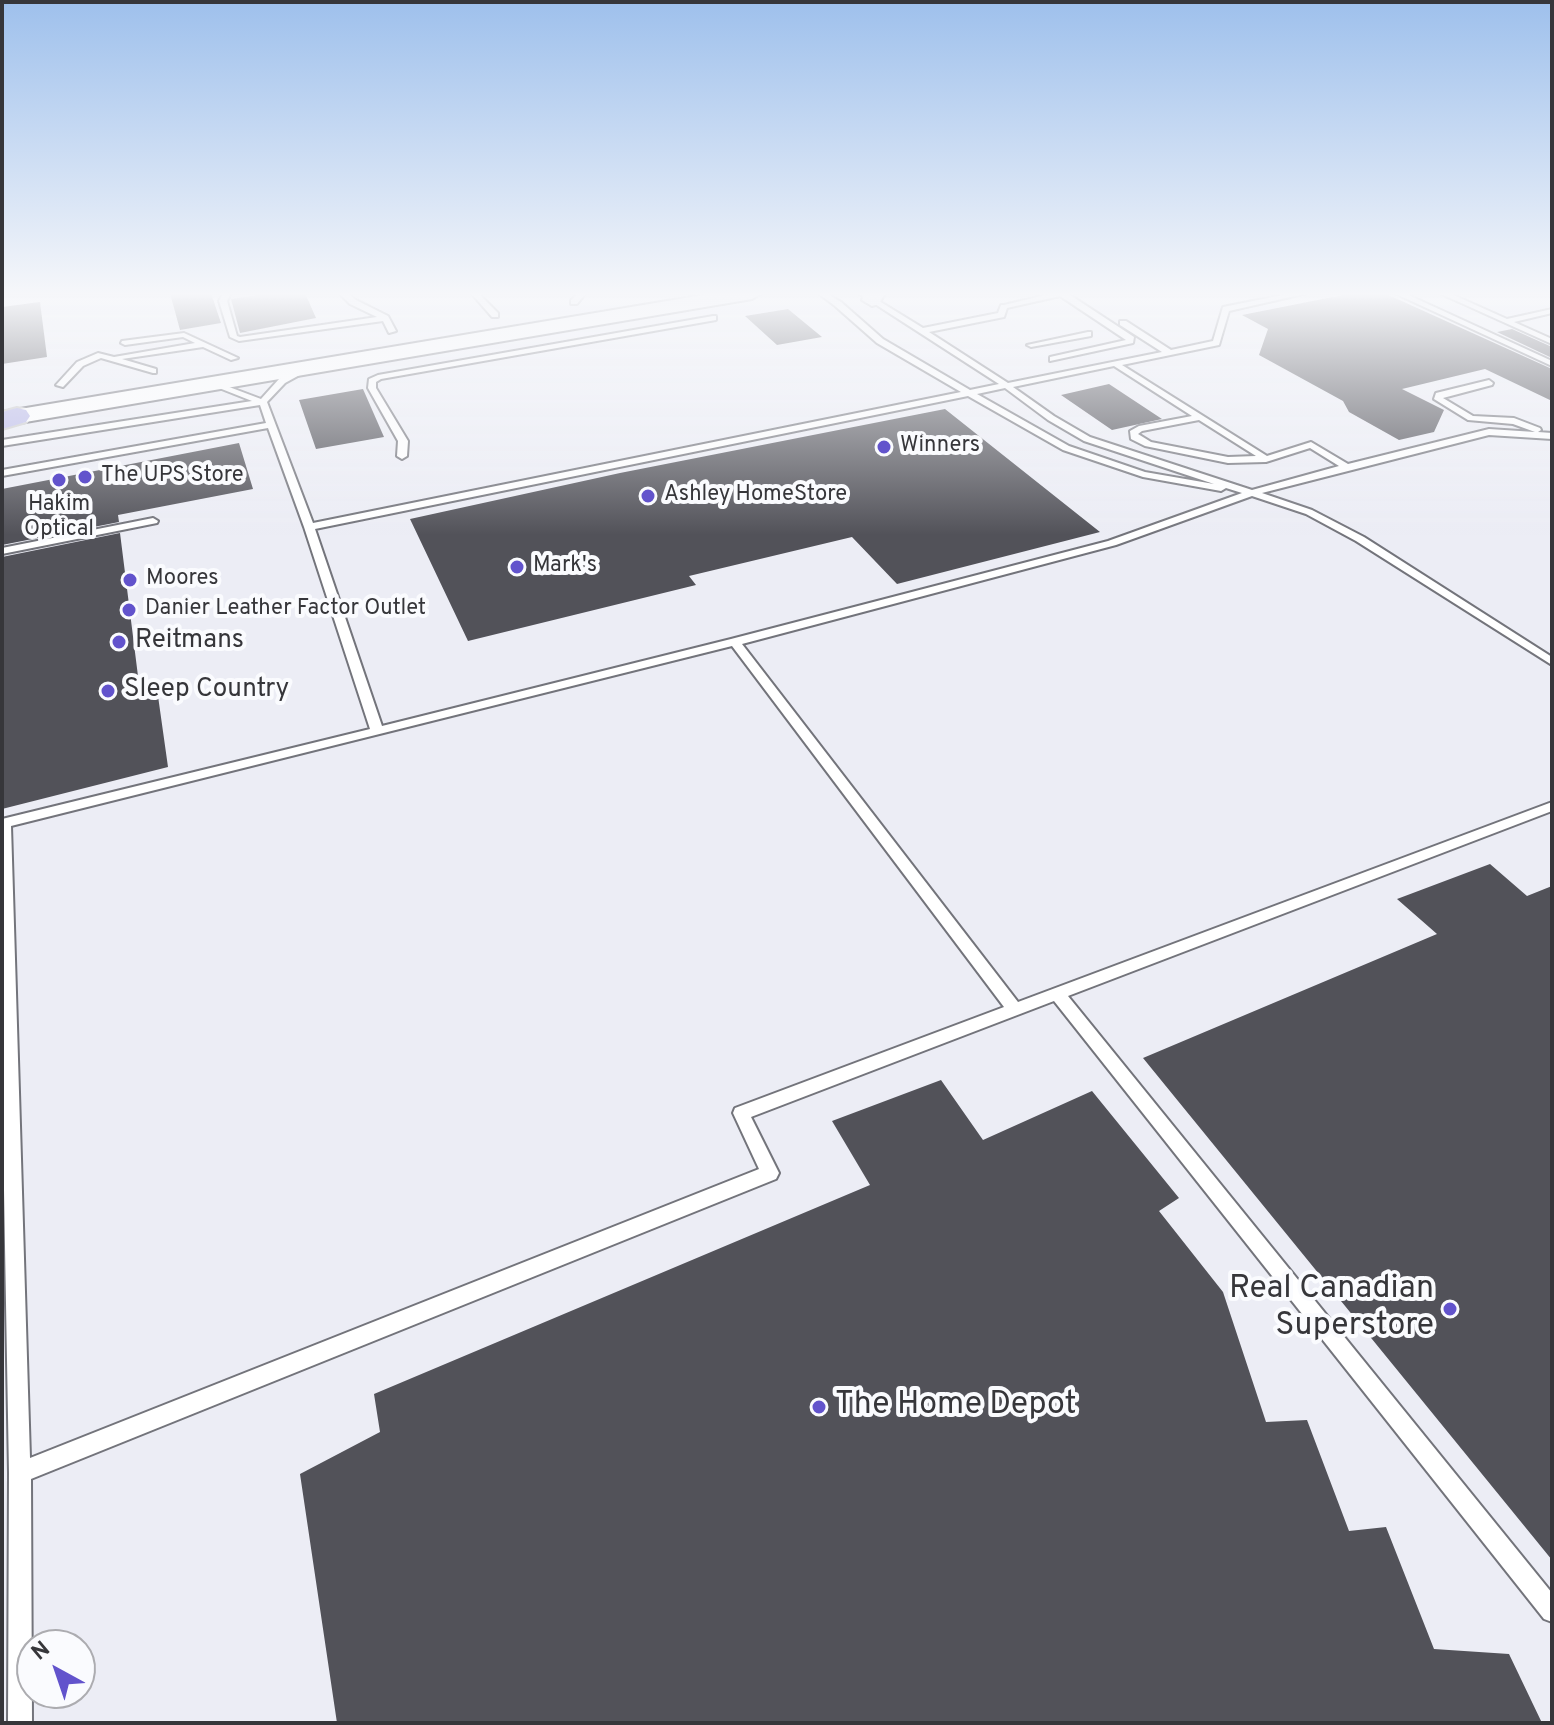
<!DOCTYPE html>
<style>
body{margin:0}
#map{position:relative;width:1554px;height:1725px;overflow:hidden;background:#ecedf5;font-family:Overpass,sans-serif}
canvas{display:block}
.frame{position:absolute;inset:0;border:4px solid #36363a;pointer-events:none}
.north{position:absolute;left:16px;top:1629px;width:80px;height:80px;box-sizing:border-box;background:#fafbfe;border:2px solid #acacb0;border-radius:50%;rotate:320deg;font-size:22px;font-weight:700;line-height:32px;text-align:center;color:#36363a}
.north::after{content:'';display:block;margin:auto;width:28px;height:36px;background:#6253cc;clip-path:polygon(50% 0,100% 100%,50% 72%,0 100%)}
</style>
<div id="map">
<canvas width="1554" height="1725"></canvas>
<div class="frame"></div>
<div class="north">N</div>
</div>
<script>
const ctx = document.querySelector('canvas').getContext('2d');
ctx.lineJoin = 'round';
function fill(path, color) {
  ctx.fillStyle = color;
  ctx.fill(path, 'evenodd');
}
function poly(rows) {
  const path = new Path2D();
  for (const r of rows) {
    path.moveTo(r[0], r[1]);
    for (let i = 2; i < r.length; i += 2) path.lineTo(r[i], r[i + 1]);
  }
  return path;
}
function strokePath(path, color, width, dash) {
  ctx.strokeStyle = color;
  ctx.lineWidth = width;
  ctx.lineCap = dash ? 'butt' : 'round';
  ctx.setLineDash(dash || []);
  ctx.stroke(path);
}
function drawText(font, color, halo, rows, align = 'center') {
  ctx.font = font + ' Overpass,sans-serif';
  ctx.lineWidth = 8;
  ctx.setLineDash([]);
  ctx.textBaseline = 'middle';
  ctx.strokeStyle = halo;
  ctx.fillStyle = color;
  for (const [text, x, y, turn = 0] of rows) {
    ctx.save();
    ctx.translate(x, y);
    ctx.rotate((+turn || 0) * Math.PI / 180);
    ctx.textAlign = isNaN(turn) ? turn : align;
    if (halo) ctx.strokeText(text, 0, 0);
    ctx.fillText(text, 0, 0);
    ctx.restore();
  }
}
const building = poly([
 [170,293,211,293,221,323,180,330],
 [270,293,305,293,316,318,240,333,231,299],
 [1353,293,1384,293,1552,369,1552,401,1485,369,1402,389,1444,410,1434,432,1399,440,1349,412,1343,401,1259,355,1268,329,1242,315],
 [40,302,47,357,2,364,2,307],
 [788,309,822,337,777,345,745,316],
 [1512,329,1552,347,1552,358,1497,332],
 [1109,384,1162,419,1112,430,1061,395],
 [363,389,384,437,316,449,299,400],
 [945,409,1100,532,897,584,852,537,689,576,696,585,468,641,410,519,620,473],
 [239,443,253,489,118,515,119,522,2,545,2,489],
 [120,533,141,700,158,696,168,767,2,809,2,557],
 [1490,864,1527,896,1552,886,1552,1560,1143,1058,1437,934,1397,899],
 [941,1080,983,1140,1092,1091,1179,1198,1159,1211,1223,1292,1266,1422,1307,1420,1349,1531,1386,1527,1434,1649,1509,1654,1542,1723,337,1723,300,1474,380,1432,374,1394,870,1185,832,1121]
]);
const lane = poly([
 [223,293,231,293,227,301,237,336,240,337,377,317,350,304,339,293,347,293,356,300,388,316,396,331,389,333,383,321,239,341,230,337,219,301,223,293],
 [471,293,478,293,498,313,498,317,492,317,471,293],
 [579,293,586,293,577,304,571,304,571,300,579,293],
 [818,293,826,293,841,302,883,339,970,390,999,384,858,293,866,293,923,328,998,313,1001,305,1004,305,1054,293,1067,293,1134,337,1133,343,1050,361,1050,357,1126,340,1060,296,1007,308,1004,317,929,332,1008,383,1162,352,1120,325,1120,321,1126,321,1171,350,1213,341,1223,307,1293,293,1308,293,1229,311,1219,345,1122,365,1267,456,1311,442,1348,464,1489,429,1535,432,1513,424,1468,420,1434,399,1436,393,1489,380,1493,383,1492,385,1443,398,1473,416,1514,418,1540,428,1541,430,1538,432,1552,433,1552,439,1489,435,1262,493,1312,510,1364,537,1552,657,1552,665,1356,541,1306,514,1252,496,1116,545,742,644,1018,1002,1552,802,1552,811,1068,996,1552,1593,1552,1622,1544,1619,1054,1001,751,1117,779,1173,776,1179,31,1479,32,1723,8,1723,9,1473,2,1077,2,819,370,729,304,527,268,428,2,476,2,470,266,423,260,405,2,446,2,440,252,401,209,384,216,382,261,399,279,379,299,368,305,368,305,372,285,383,267,402,313,523,961,392,877,343,835,306,818,293],
 [1114,366,1192,416,1139,426,1130,431,1131,439,1145,446,1228,463,1266,462,1310,448,1339,466,1252,490,1090,437,1054,416,1013,387,1114,366],
 [1005,388,1048,420,1084,441,1214,484,1145,472,1069,446,977,394,1005,388],
 [968,396,1063,450,1143,477,1221,491,1226,488,1242,493,1108,541,731,639,382,726,315,529,968,396],
 [1199,420,1256,456,1228,457,1151,442,1138,434,1142,431,1199,420],
 [732,646,1004,1007,735,1108,733,1113,759,1169,30,1458,11,826,732,646],
 [1394,293,1404,293,1552,361,1552,366,1394,293],
 [1439,293,1449,293,1507,319,1552,309,1552,313,1514,322,1552,339,1552,344,1439,293],
 [713,316,716,316,716,320,381,379,376,382,376,388,408,441,407,456,402,459,397,456,398,441,368,388,369,379,378,375,713,316],
 [1088,332,1091,332,1091,336,1031,347,1027,345,1088,332],
 [184,333,238,358,231,360,203,347,122,359,156,369,156,373,153,373,101,358,83,366,63,387,56,385,77,362,98,353,114,357,195,343,183,337,125,345,121,343,122,341,184,333],
 [153,518,158,521,157,523,2,554,2,548,153,518]
]);
const secondary = poly([
 [715,293,762,293,752,299,2,426,2,412,715,293],
 [865,293,885,293,879,304,872,306,862,300,865,293]
]);
const primary = poly([
 [17,408,26,410,30,416,26,422,2,429,2,412,17,408]
]);
const markers = [
 [884,447,8,"#6253cc"],
 [85,477,8,"#6253cc"],
 [59,480,8,"#6253cc"],
 [648,496,8,"#6253cc"],
 [517,567,8,"#6253cc"],
 [130,580,8,"#6253cc"],
 [129,610,8,"#6253cc"],
 [119,642,8,"#6253cc"],
 [108,691,8,"#6253cc"],
 [1450,1309,8,"#6253cc"],
 [819,1407,8,"#6253cc"]
];
const farPoinames = [
 ["Winners",900,447],
 ["The UPS Store",101,477],
 ["Ashley HomeStore",664,496],
 ["Hakim",59,506,"center"],
 ["Optical",59,531,"center"],
 ["Mark's",533,567],
 ["Moores",146,580],
 ["Danier Leather Factor Outlet",145,610]
];
const poiNames = [
 ["Reitmans",135,642],
 ["Sleep Country",124,691]
];
const nearPoinames = [
 ["Real Canadian",1434,1291],
 ["Superstore",1434,1328],
 ["The Home Depot",835,1407,"left"]
];
fill(building, '#525259');
strokePath(lane, '#73747b', 4);
strokePath(secondary, '#73747b', 4);
strokePath(primary, '#cbcbcc', 4);
fill(lane, '#fff');
fill(secondary, '#fff');
fill(primary, '#b8b7e8');
const sky = ctx.createLinearGradient(0, 0, 0, 535);
sky.addColorStop(0, '#9ec0ec');
sky.addColorStop(0.55, '#f6f7fa');
sky.addColorStop(1, '#f6f7fa00');
ctx.fillStyle = sky;
ctx.fillRect(0, 0, 1554, 535);
for (const [x, y, r, color] of markers) {
  const dot = new Path2D();
  dot.arc(x, y, r, 0, 2 * Math.PI);
  ctx.fillStyle = color;
  ctx.fill(dot);
  strokePath(dot, '#fafbfe', 3);
}
drawText('22px', '#36363a', '#fafbfe', farPoinames, 'left');
drawText('26px', '#36363a', '#fafbfe', poiNames, 'left');
drawText('32px', '#36363a', '#fafbfe', nearPoinames, 'right');
</script>
